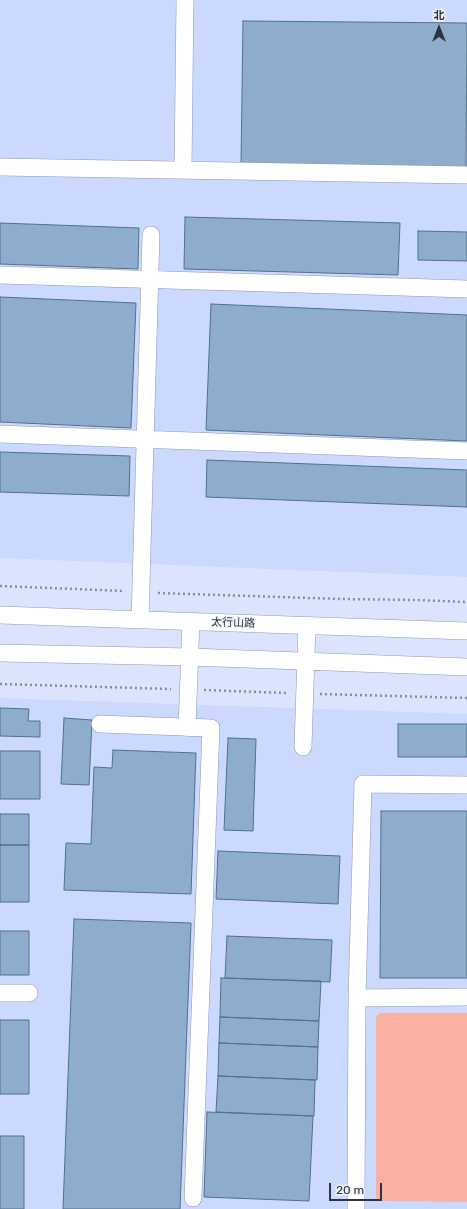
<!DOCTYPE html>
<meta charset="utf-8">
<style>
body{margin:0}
#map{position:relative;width:467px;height:1209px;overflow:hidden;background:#dbe4fc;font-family:Rubik,"Noto Sans SC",sans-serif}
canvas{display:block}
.north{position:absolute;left:419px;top:8px;width:40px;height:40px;-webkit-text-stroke:3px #eff2fa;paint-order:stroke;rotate:0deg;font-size:11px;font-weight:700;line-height:16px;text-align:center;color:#2e3343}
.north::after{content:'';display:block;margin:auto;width:14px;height:18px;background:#2e3343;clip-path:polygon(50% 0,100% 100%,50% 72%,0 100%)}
.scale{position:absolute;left:329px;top:1183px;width:53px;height:18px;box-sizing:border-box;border:2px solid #2e3343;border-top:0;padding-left:5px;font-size:12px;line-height:14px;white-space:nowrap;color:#2e3343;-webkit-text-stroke:3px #eff2fa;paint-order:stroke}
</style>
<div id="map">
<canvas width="467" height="1209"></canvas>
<div class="north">北</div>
<div class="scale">20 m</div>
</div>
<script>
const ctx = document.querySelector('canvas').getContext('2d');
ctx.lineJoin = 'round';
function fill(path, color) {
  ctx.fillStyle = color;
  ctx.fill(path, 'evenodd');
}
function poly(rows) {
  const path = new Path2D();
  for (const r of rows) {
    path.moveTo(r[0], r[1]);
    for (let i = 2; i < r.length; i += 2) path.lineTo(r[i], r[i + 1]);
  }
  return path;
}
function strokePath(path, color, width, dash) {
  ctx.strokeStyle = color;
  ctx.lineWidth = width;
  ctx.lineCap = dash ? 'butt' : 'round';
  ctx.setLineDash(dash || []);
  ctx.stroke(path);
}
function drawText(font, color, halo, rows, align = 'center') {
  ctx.font = font + ' Rubik,"Noto Sans SC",sans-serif';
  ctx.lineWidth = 3;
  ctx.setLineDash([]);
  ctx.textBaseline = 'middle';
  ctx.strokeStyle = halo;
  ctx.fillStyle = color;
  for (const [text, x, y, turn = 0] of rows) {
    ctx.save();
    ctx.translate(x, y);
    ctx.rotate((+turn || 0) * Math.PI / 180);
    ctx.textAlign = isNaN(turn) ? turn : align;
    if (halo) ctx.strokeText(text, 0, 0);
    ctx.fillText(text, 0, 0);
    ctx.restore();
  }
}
const built = poly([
 [0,0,467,0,467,577,0,558],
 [0,698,467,714,467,1209,0,1209]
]);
const green = poly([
 [380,1013,467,1013,467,1202,380,1201,376,1198,376,1017]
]);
const building = poly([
 [243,21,467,23,466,167,241,165,243,21],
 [185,217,400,223,398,275,184,269,185,217],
 [0,223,139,228,138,269,0,264,0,223],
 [418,231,467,232,467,261,418,260,418,231],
 [0,297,136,303,131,428,0,422,0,297],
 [211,304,467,315,467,441,206,430,211,304],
 [0,452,130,456,129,496,0,492,0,452],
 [207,460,467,470,467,507,206,497,207,460],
 [0,708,29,709,28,721,40,721,40,737,0,736,0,708],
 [64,718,92,720,89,785,61,784,64,718],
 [398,724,467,724,467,757,398,757,398,724],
 [228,738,256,739,253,831,224,830,228,738],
 [113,750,196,753,191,894,64,890,66,843,91,844,94,767,112,768,113,750],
 [0,751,40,751,40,799,0,799,0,751],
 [381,811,467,811,467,978,380,978,381,811],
 [0,814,29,814,29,845,0,845,0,814],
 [0,845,29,845,29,902,0,902,0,845],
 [218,851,340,856,338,904,216,899,218,851],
 [74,919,191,923,180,1209,63,1209,74,919],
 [0,931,29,931,29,975,0,975,0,931],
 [227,936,332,940,330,982,225,978,227,936],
 [221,978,321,981,319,1021,220,1017,221,978],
 [220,1017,319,1021,318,1047,219,1043,220,1017],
 [0,1020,29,1020,29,1094,0,1094,0,1020],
 [219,1043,318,1047,317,1080,218,1076,219,1043],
 [218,1076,315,1080,314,1116,216,1112,218,1076],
 [207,1112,313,1116,309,1201,204,1197,207,1112],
 [0,1136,24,1136,24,1209,0,1209,0,1136]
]);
const path = poly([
 [0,586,125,591],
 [158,593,342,599,416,600,467,602],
 [0,684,171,689],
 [204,690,287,693],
 [320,694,467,698]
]);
const minor = poly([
 [0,167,467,175],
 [183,170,185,0],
 [0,275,467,289],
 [0,434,467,451],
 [0,615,467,631],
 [140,620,151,235],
 [0,653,190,657,467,667],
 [100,724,211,728,193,1198],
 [187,728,191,621],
 [303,747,307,625],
 [0,993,29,993],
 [357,998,467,997],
 [356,1209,357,998,363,784,467,785]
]);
const streetNames = [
 ["太行山路",233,623,2]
];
fill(built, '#ccd9fe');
fill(green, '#fbb0a4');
fill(building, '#8eadcc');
strokePath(building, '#53708d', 1);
strokePath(minor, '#8a98bd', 18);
strokePath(path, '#868da1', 2.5, [2, 3]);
strokePath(minor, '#fff', 17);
drawText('11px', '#2e3343', '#eff2fa', streetNames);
</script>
